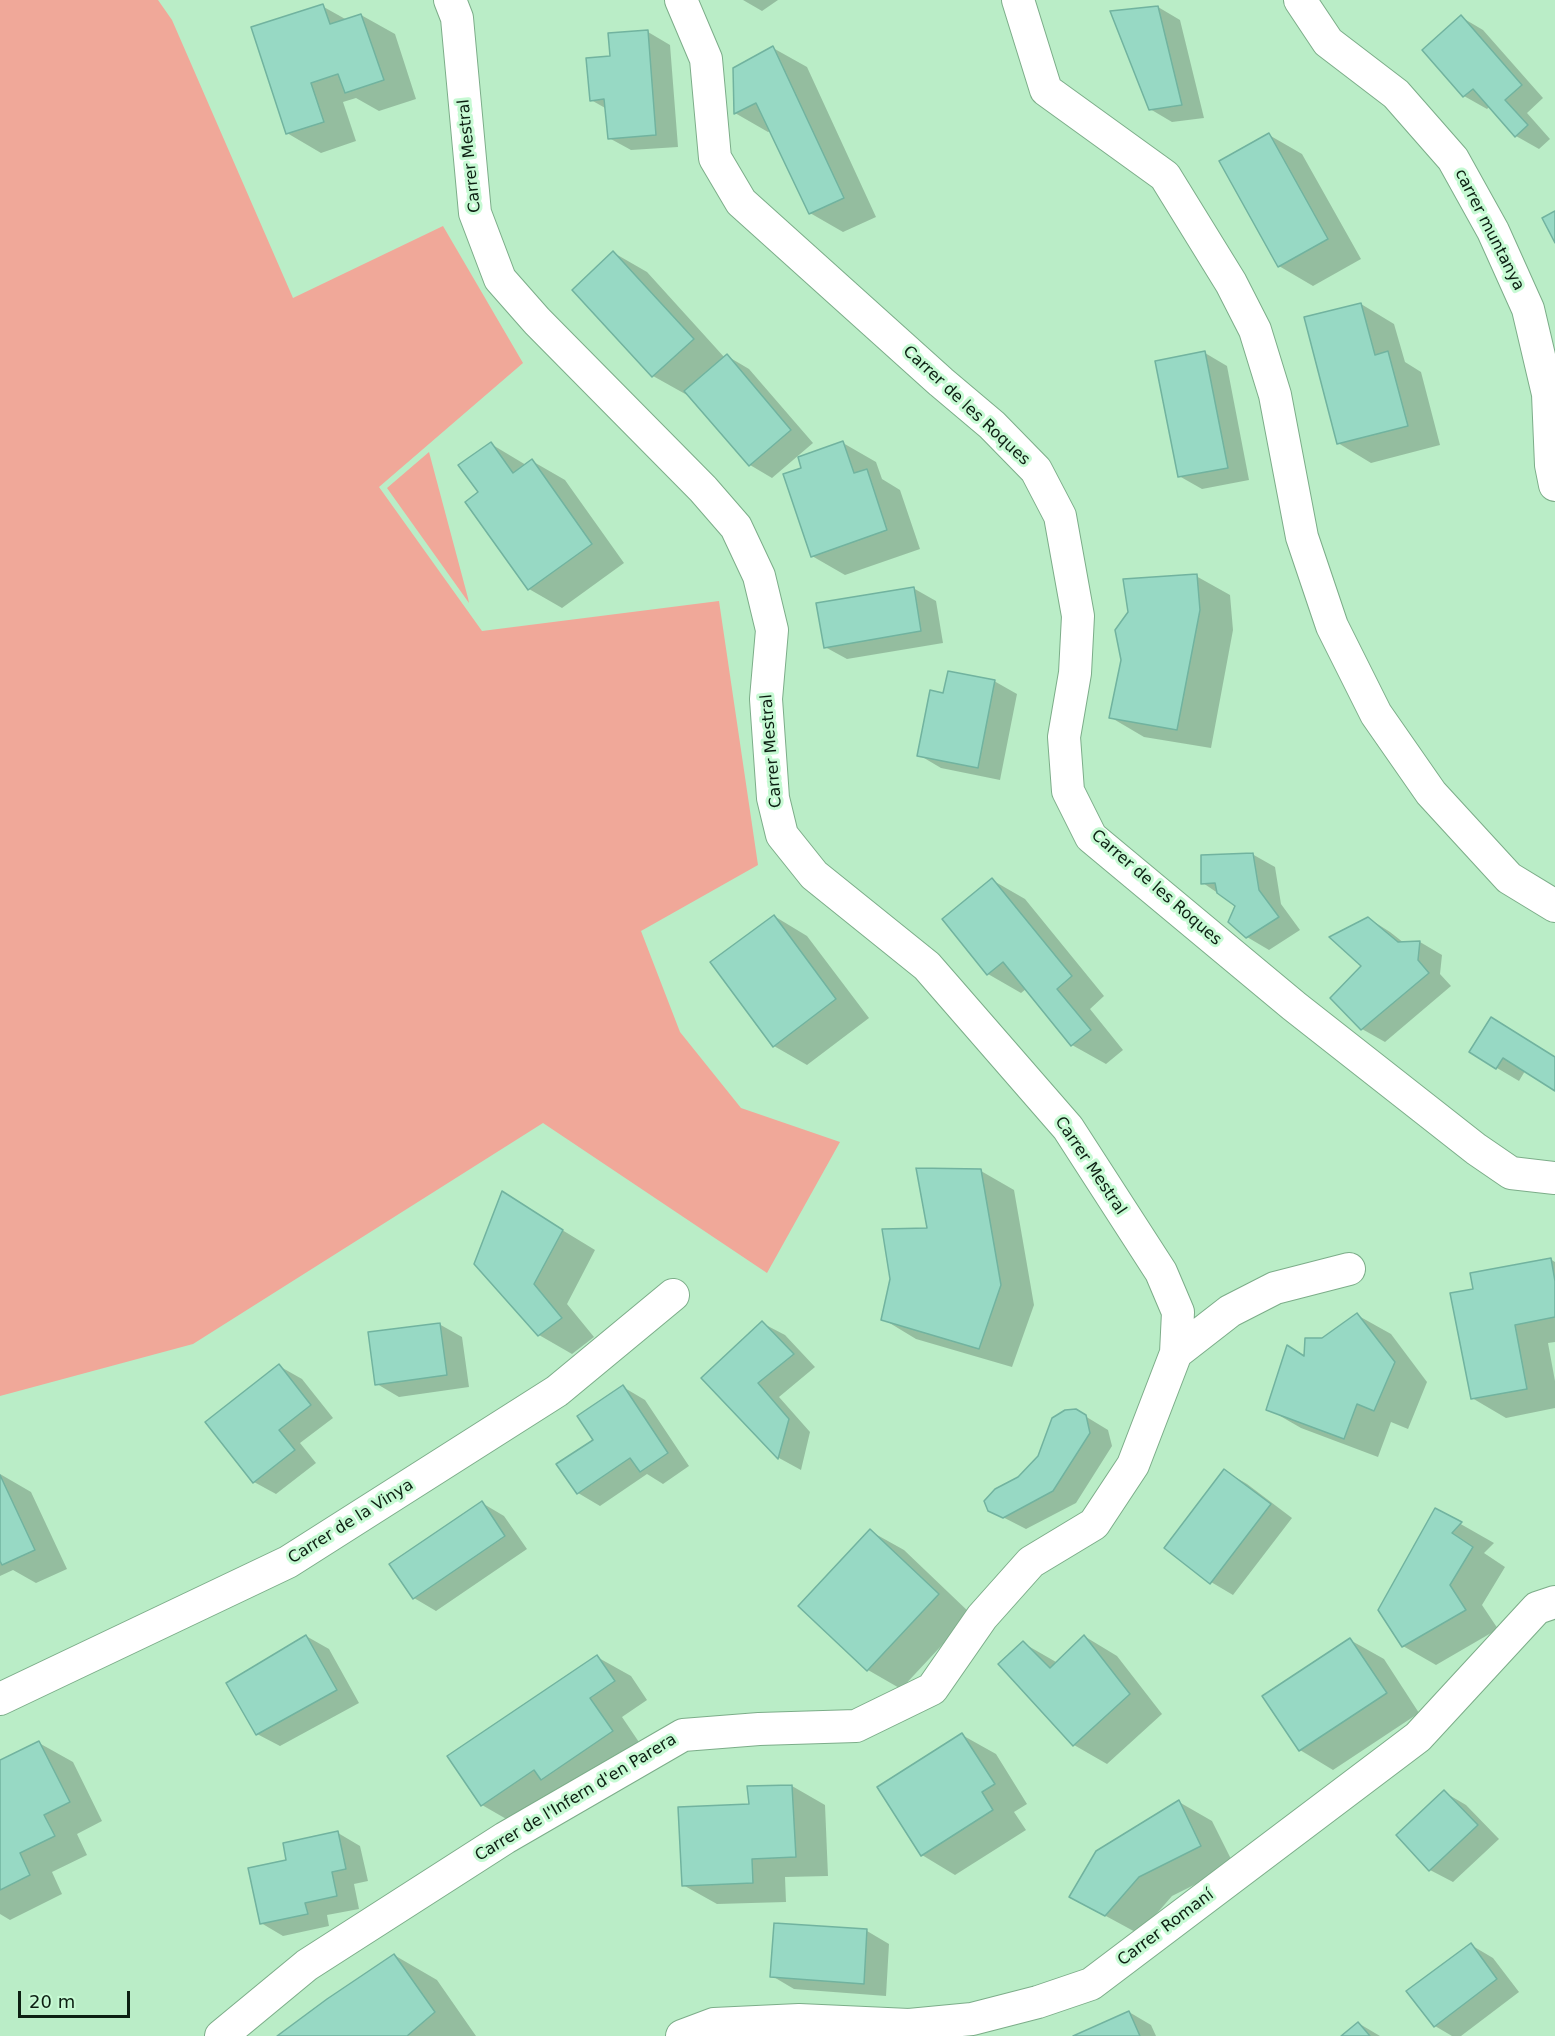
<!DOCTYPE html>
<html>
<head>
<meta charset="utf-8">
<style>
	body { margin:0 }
	#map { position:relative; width:1555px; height:2036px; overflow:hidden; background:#baedc7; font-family:"DejaVu Sans",sans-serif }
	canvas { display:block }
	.scale { position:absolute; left:18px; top:1991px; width:112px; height:27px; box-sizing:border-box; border:3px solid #0c1f12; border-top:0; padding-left:8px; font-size:18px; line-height:21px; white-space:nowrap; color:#0c1f12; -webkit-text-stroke:4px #c7fad4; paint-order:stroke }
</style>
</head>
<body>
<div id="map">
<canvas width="1555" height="2036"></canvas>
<div class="scale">20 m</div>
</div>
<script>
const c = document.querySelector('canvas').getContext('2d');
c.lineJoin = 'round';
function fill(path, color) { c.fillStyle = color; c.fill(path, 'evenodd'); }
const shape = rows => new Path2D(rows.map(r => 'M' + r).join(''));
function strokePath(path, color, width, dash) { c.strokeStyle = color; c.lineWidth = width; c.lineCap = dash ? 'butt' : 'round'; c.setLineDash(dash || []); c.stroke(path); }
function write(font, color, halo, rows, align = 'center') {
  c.font = font + ' "DejaVu Sans",sans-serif'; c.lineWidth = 6; c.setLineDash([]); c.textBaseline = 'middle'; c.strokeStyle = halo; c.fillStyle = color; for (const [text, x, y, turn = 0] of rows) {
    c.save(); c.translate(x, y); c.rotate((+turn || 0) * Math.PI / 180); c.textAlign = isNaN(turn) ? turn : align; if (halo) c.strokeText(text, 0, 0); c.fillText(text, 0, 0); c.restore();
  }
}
fill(shape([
	[0,0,158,0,172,20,293,298,443,226,523,363,379,487,482,631,719,601,758,865,641,931,680,1032,741,1108,840,1142,767,1273,543,1123,193,1344,0,1396],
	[429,452,468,598,469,603,387,488]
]), '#f0a899');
fill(shape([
	[743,0,778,0,762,11],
	[322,6,347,20,361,15,395,34,416,99,379,111,356,98,343,102,356,141,321,153,287,133],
	[1158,7,1180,20,1204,118,1172,122,1150,109],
	[1461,17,1483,30,1543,98,1527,113,1550,139,1539,149,1516,136,1490,106,1487,109,1464,96],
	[648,32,670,45,678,147,631,150,609,138,607,109,591,100,611,57],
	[773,48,807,67,876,217,843,232,810,213,771,131,768,132,735,113],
	[1269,135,1302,154,1361,259,1313,286,1279,266,1221,162],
	[614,253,647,272,725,358,727,356,749,369,813,443,772,478,750,465,688,393,687,395,653,376],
	[1361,304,1394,324,1405,362,1421,372,1440,445,1371,463,1338,443],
	[1205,353,1227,366,1249,480,1202,489,1179,476],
	[843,443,876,462,882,479,900,490,920,549,845,575,812,556,803,469],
	[491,444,526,465,532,461,565,480,624,563,562,608,529,589,480,493],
	[1196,576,1230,595,1233,630,1211,748,1144,737,1110,717],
	[913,588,936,601,943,643,847,659,825,647],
	[994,681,1017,694,1000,780,941,768,919,755],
	[1252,854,1275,867,1281,904,1300,930,1269,950,1247,937,1237,906,1203,883],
	[992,880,1025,899,1104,996,1090,1009,1123,1050,1106,1064,1072,1045,1026,989,1021,993,988,974],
	[774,916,807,936,869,1018,807,1065,774,1046],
	[1368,918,1390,932,1404,943,1420,942,1442,955,1440,974,1451,986,1385,1042,1362,1029,1332,998,1363,966],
	[1492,1019,1555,1058,1555,1090,1525,1071,1519,1081,1497,1068],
	[981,1171,1014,1190,1034,1305,1012,1367,916,1339,883,1319,929,1230],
	[503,1194,595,1250,567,1304,594,1337,572,1354,539,1335],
	[1550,1259,1555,1262,1555,1342,1548,1343,1555,1381,1555,1408,1506,1418,1472,1398,1475,1290],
	[1357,1315,1391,1334,1427,1382,1408,1429,1391,1422,1378,1457,1301,1428,1268,1409,1305,1358,1323,1340],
	[762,1323,785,1335,815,1367,779,1397,810,1432,801,1470,779,1458,703,1378],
	[439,1324,462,1337,469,1387,399,1397,377,1384],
	[279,1366,302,1379,333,1418,300,1443,316,1463,276,1494,254,1482],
	[623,1387,645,1400,689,1466,663,1484,647,1474,600,1506,578,1493,595,1440],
	[1075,1410,1108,1430,1112,1446,1076,1503,1026,1529,989,1510,1039,1457],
	[1225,1471,1247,1484,1292,1518,1233,1595,1211,1582],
	[0,1474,31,1492,67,1569,36,1583,13,1570,0,1576],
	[482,1503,504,1516,527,1549,436,1611,414,1598],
	[1436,1510,1494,1543,1484,1553,1505,1567,1482,1605,1498,1629,1436,1665,1403,1646],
	[870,1531,904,1550,971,1614,901,1689,868,1670],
	[306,1636,329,1649,359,1703,280,1746,257,1734],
	[1084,1636,1117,1656,1162,1714,1107,1764,1074,1745,1000,1664,1023,1643,1056,1662],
	[1350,1640,1384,1659,1419,1713,1333,1770,1300,1750,1264,1696],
	[597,1657,631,1676,647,1700,622,1717,645,1751,515,1824,482,1805],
	[962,1735,996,1754,1027,1804,1014,1812,1026,1830,955,1875,922,1855],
	[39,1743,73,1762,102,1821,77,1834,87,1855,52,1872,62,1894,10,1920,0,1914,0,1762],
	[792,1786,825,1805,828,1876,785,1877,786,1902,717,1904,683,1885,750,1806],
	[1444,1792,1466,1805,1499,1839,1453,1882,1430,1870],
	[1179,1802,1212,1821,1234,1865,1172,1896,1139,1934,1071,1897],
	[338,1833,360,1846,368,1881,354,1884,359,1909,327,1915,329,1926,283,1936,261,1923,288,1861],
	[867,1931,889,1944,886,1996,794,1989,772,1976],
	[1471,1945,1493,1958,1519,1992,1461,2036,1452,2036,1435,2026],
	[394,1955,437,1980,476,2036,279,2036],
	[1129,2012,1151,2025,1156,2036,1076,2036],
	[1358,2023,1380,2036,1343,2036]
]), '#0003');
const building = shape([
	[323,4,330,24,361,14,384,80,345,93,338,74,311,83,324,122,286,134,251,27,323,4],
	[1158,6,1182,105,1149,110,1110,11,1158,6],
	[1461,15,1522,85,1505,100,1528,125,1515,137,1473,89,1463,97,1422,50,1461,15],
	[648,30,656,135,608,139,604,99,590,101,586,58,610,56,608,33,648,30],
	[773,46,844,198,809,214,756,103,734,114,733,68,773,46],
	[1269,133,1328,239,1278,267,1219,161,1269,133],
	[1555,211,1555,243,1542,218,1555,211],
	[613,251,694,339,652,377,572,290,613,251],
	[1361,303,1375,355,1388,351,1408,426,1337,444,1304,317,1361,303],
	[1205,351,1228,468,1178,477,1155,361,1205,351],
	[727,354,791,430,749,466,684,391,727,354],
	[843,441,854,473,867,469,887,530,811,557,783,474,801,468,798,457,843,441],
	[491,442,513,473,532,459,592,544,528,590,465,502,478,492,458,465,491,442],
	[1197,574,1200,610,1177,730,1109,718,1121,660,1115,630,1128,612,1123,579,1197,574],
	[914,587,921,631,824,648,816,603,914,587],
	[948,671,995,680,978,768,917,756,930,690,943,693,948,671],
	[1253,853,1259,890,1279,917,1246,938,1228,922,1235,906,1217,893,1215,883,1201,884,1201,855,1253,853],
	[992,878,1072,976,1057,989,1091,1030,1071,1046,1003,962,987,975,942,919,992,878],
	[774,915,836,999,773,1047,710,962,774,915],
	[1368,917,1398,942,1420,941,1418,960,1429,973,1361,1030,1330,998,1361,966,1329,937,1368,917],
	[1491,1017,1555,1057,1555,1091,1503,1058,1496,1069,1469,1052,1491,1017],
	[916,1168,981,1169,1001,1285,979,1349,881,1320,890,1279,882,1229,927,1228,916,1168],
	[502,1191,563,1230,534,1284,562,1318,538,1336,474,1264,502,1191],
	[1551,1258,1555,1281,1555,1317,1515,1325,1527,1389,1471,1399,1450,1293,1473,1289,1470,1273,1551,1258],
	[1357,1313,1395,1362,1374,1411,1357,1404,1344,1439,1266,1410,1287,1345,1304,1356,1305,1338,1322,1338,1357,1313],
	[762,1321,794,1354,758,1383,789,1419,778,1459,701,1378,762,1321],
	[440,1323,447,1375,375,1385,368,1332,440,1323],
	[279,1364,311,1405,279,1430,295,1450,253,1483,205,1422,279,1364],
	[623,1385,668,1453,640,1472,630,1458,577,1494,556,1464,593,1440,577,1416,623,1385],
	[1076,1409,1086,1415,1090,1433,1053,1491,1003,1518,988,1511,984,1501,995,1489,1018,1477,1038,1456,1052,1418,1065,1410,1076,1409],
	[1224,1469,1271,1504,1210,1584,1164,1548,1224,1469],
	[0,1475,35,1550,2,1565,0,1561,0,1475],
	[482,1501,505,1536,413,1599,389,1564,482,1501],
	[1435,1508,1462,1522,1452,1533,1473,1547,1450,1585,1466,1610,1402,1647,1378,1610,1435,1508],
	[870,1529,939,1594,867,1671,798,1606,870,1529],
	[306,1635,337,1690,256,1735,226,1683,306,1635],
	[1084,1635,1130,1694,1073,1746,998,1664,1023,1641,1050,1668,1084,1635],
	[1350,1638,1387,1693,1299,1751,1262,1696,1350,1638],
	[597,1655,615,1681,590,1698,613,1731,541,1780,534,1770,481,1806,447,1756,597,1655],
	[962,1733,995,1784,982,1792,993,1810,921,1856,877,1787,962,1733],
	[39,1741,70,1802,44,1815,55,1836,20,1853,30,1875,0,1890,0,1760,39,1741],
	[792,1785,796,1857,752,1859,753,1883,682,1886,678,1807,749,1804,747,1786,792,1785],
	[1444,1790,1478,1825,1429,1871,1396,1835,1444,1790],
	[1179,1800,1201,1846,1139,1877,1105,1916,1069,1897,1096,1851,1179,1800],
	[338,1831,346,1869,332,1872,337,1896,305,1903,308,1914,260,1924,248,1868,286,1860,283,1843,338,1831],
	[774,1923,867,1929,864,1984,770,1977,774,1923],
	[1471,1943,1497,1979,1434,2027,1406,1991,1471,1943],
	[394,1954,435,2012,407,2036,277,2036,327,1999,394,1954],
	[1129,2011,1140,2036,1073,2036,1129,2011],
	[1358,2022,1370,2036,1341,2036,1358,2022]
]);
fill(building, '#97d9c4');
strokePath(building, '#71b39f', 1.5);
const street = shape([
	[450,0,457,18,475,213,500,279,537,321,703,489,736,527,759,576,772,630,766,699,773,798,782,835,814,875,927,966,1068,1128,1161,1272,1178,1312,1176,1353],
	[681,0,706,59,715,158,741,202,941,382,992,425,1036,470,1060,516,1078,616,1075,673,1064,737,1068,791,1091,837,1294,1006,1476,1149,1511,1173,1555,1178],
	[1018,0,1046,90,1165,176,1231,283,1255,330,1275,395,1302,537,1332,626,1376,714,1431,793,1509,878,1555,906],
	[1300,0,1328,42,1396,94,1453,159,1493,231,1528,309,1548,394,1551,465,1555,485],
	[0,1699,288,1562,557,1391,673,1295],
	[221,2036,307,1965,505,1838,683,1735,759,1729,856,1726,932,1689,982,1617,1031,1562,1094,1524,1133,1465,1176,1353,1230,1311,1275,1288,1349,1269],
	[682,2036,714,2024,799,2020,909,2025,972,2019,1038,2002,1091,1984,1418,1737,1537,1608,1555,1602]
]);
strokePath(street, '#7cad89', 34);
strokePath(street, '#fff', 32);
write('16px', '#0c1f12', '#c7fad4', [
	["Carrer Mestral",470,156,-96],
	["carrer muntanya",1489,230,63],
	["Carrer de les Roques",966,406,43],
	["Carrer Mestral",772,751,-95],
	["Carrer de les Roques",1156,888,41],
	["Carrer Mestral",1090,1166,56],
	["Carrer de la Vinya",351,1522,-32],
	["Carrer de l'Infern d'en Parera",576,1798,-31],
	["Carrer Romaní",1166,1928,-37]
]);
</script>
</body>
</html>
